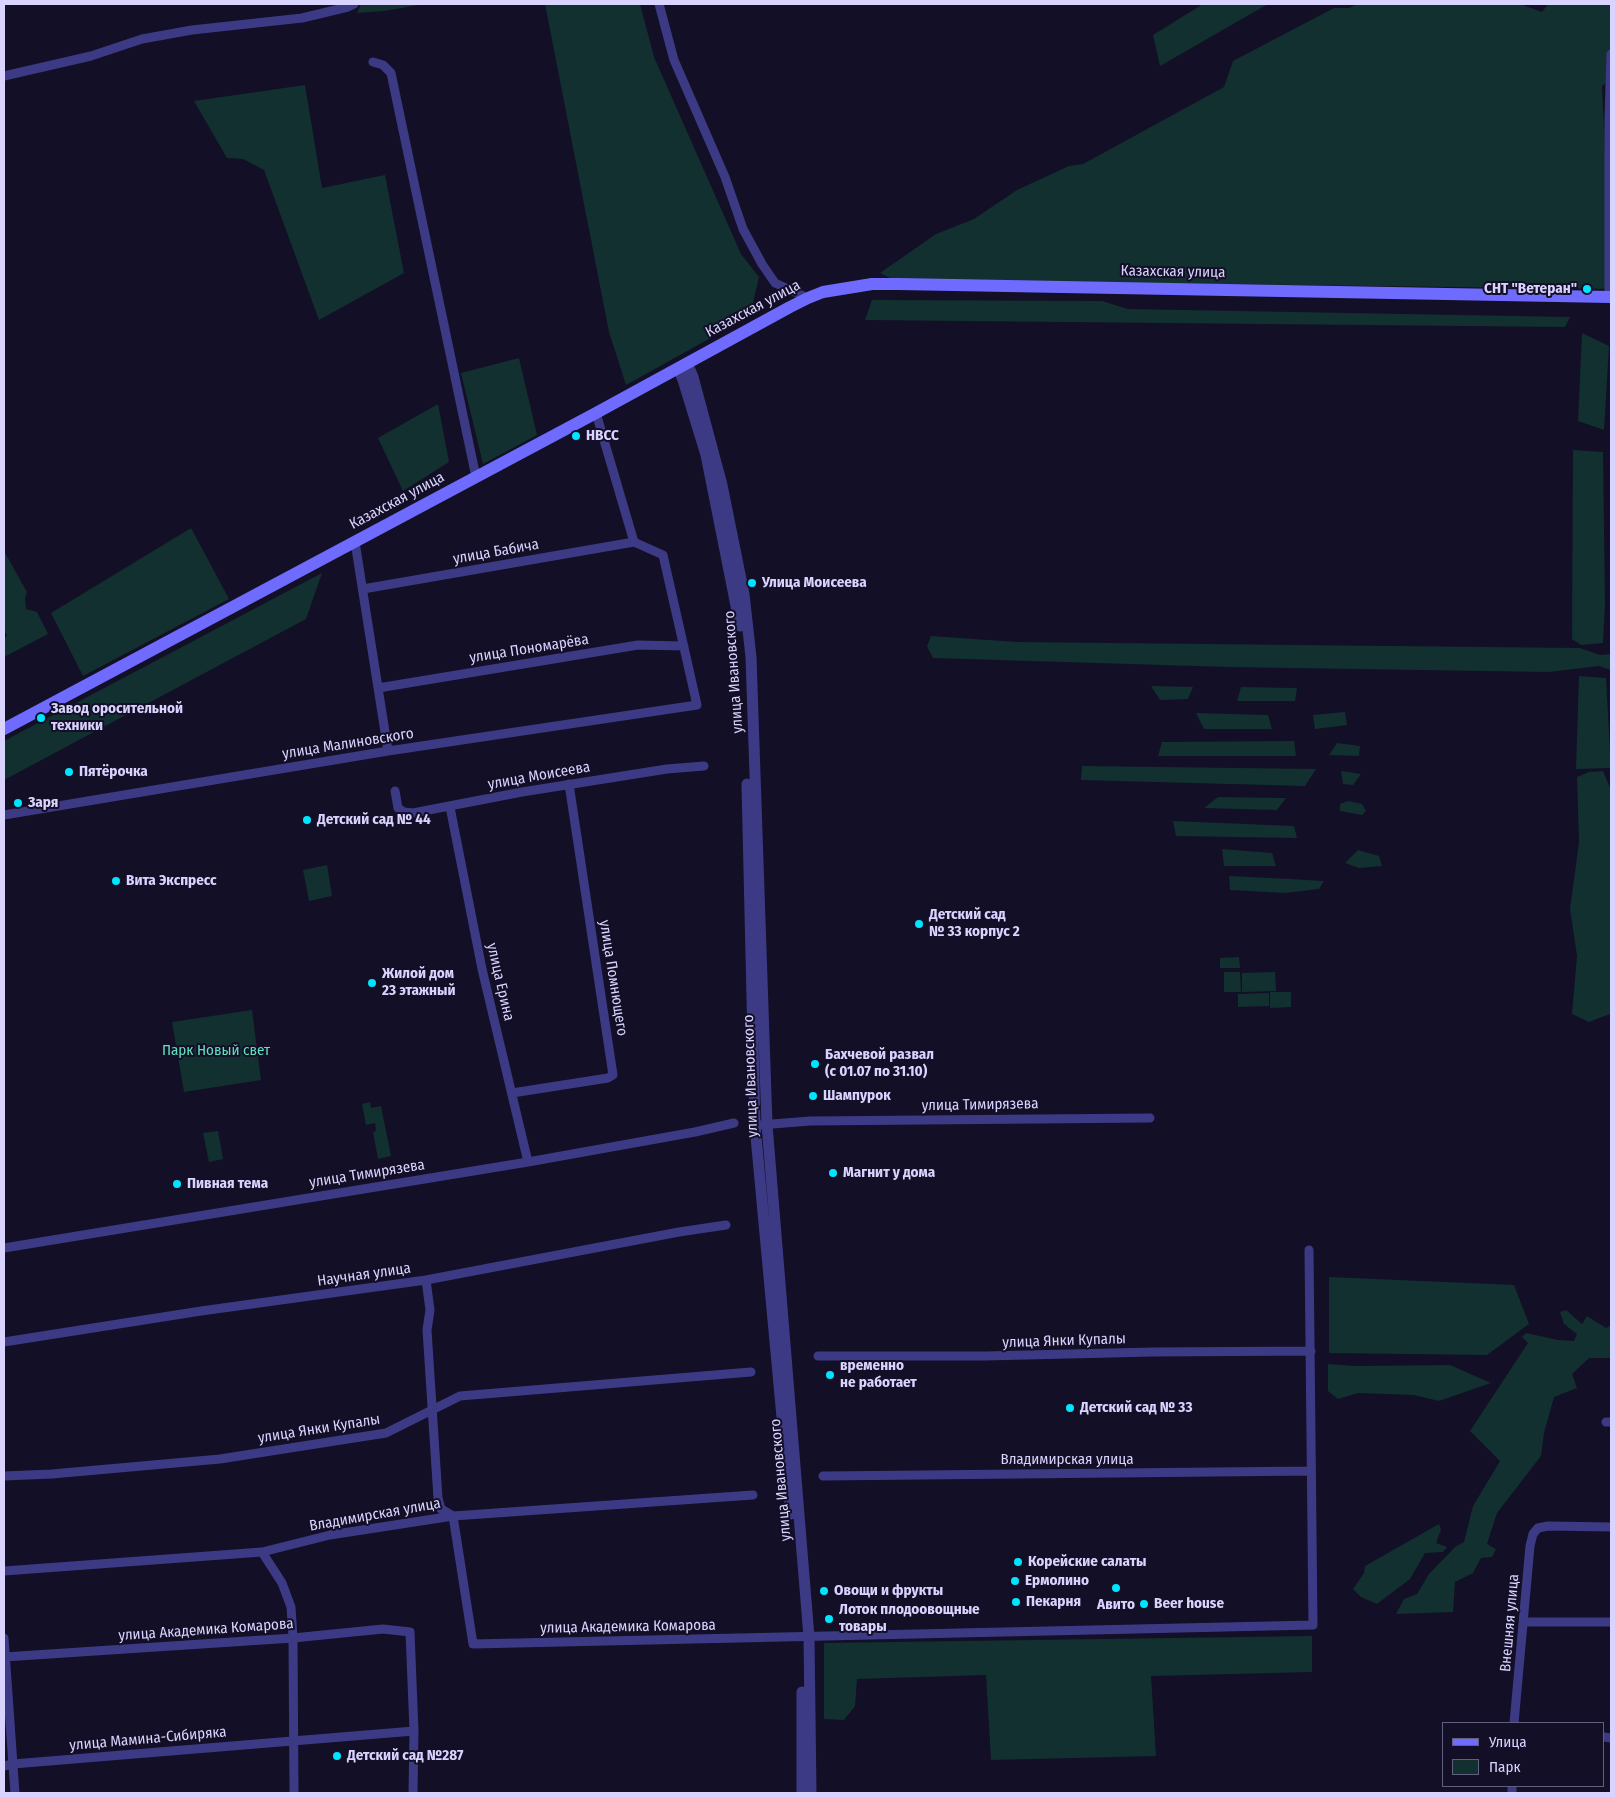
<!DOCTYPE html>
<html>
<head>
<meta charset="utf-8">
<style>
	body { margin:0 }
	#map { position:relative; width:1615px; height:1797px; overflow:hidden; background:#130f26; font-family:"Fira Sans Condensed",sans-serif }
	canvas { display:block }
	.frame { position:absolute; inset:0; border:5px solid #d9d4ff; pointer-events:none }
	.legend { position:absolute; left:1442px; top:1722px; width:162px; height:65px; box-sizing:border-box; background:#130f26; border:1px solid #625e7d; margin:0; padding:6px 9px; list-style:none; font-size:15px; color:#d9d4ff }
	.legend li { display:flex; align-items:center; gap:10px; height:25px }
	.legend b { width:25px; border:1px solid #625e7d }
</style>
</head>
<body>
<div id="map">
<canvas width="1615" height="1797"></canvas>
<div class="frame"></div>
<ul class="legend">
<li><b style="height:6px;background:#6f6bff"></b>Улица</li>
<li><b style="height:14px;background:#12302f"></b>Парк</li>
</ul>
</div>
<script>
const c = document.querySelector('canvas').getContext('2d');
c.lineJoin = 'round';
function fill(path, color) { c.fillStyle = color; c.fill(path, 'evenodd'); }
const shape = rows => new Path2D(rows.map(r => 'M' + r).join(''));
function strokePath(path, color, width, dash) { c.strokeStyle = color; c.lineWidth = width; c.lineCap = dash ? 'butt' : 'round'; c.setLineDash(dash || []); c.stroke(path); }
function write(font, color, halo, rows, align = 'center') {
  c.font = font + ' "Fira Sans Condensed",sans-serif'; c.lineWidth = 4; c.setLineDash([]); c.textBaseline = 'middle'; c.strokeStyle = halo; c.fillStyle = color; for (const [text, x, y, turn = 0] of rows) {
    c.save(); c.translate(x, y); c.rotate((+turn || 0) * Math.PI / 180); c.textAlign = isNaN(turn) ? turn : align; if (halo) c.strokeText(text, 0, 0); c.fillText(text, 0, 0); c.restore();
  }
}
fill(shape([
	[361,4,425,4,384,11,357,13],
	[545,4,640,4,654,57,741,254,759,277,750,316,626,385,609,332],
	[1203,4,1268,4,1160,66,1153,35],
	[1358,4,1520,4,1542,12,1548,4,1611,4,1611,37,1607,83,1602,86,1611,289,894,280,880,273,936,234,974,219,1017,190,1069,166,1083,164,1224,87,1233,61,1334,8,1349,8],
	[305,85,322,188,385,175,404,273,319,320,264,170,243,159,227,158,194,101],
	[872,300,1102,301,1128,309,1570,317,1565,327,865,320],
	[1582,333,1609,346,1604,430,1578,421],
	[519,358,537,435,483,464,461,373],
	[438,404,449,462,403,491,378,438],
	[1573,450,1603,452,1605,603,1603,643,1581,645,1572,639],
	[191,528,229,599,83,676,51,613],
	[4,551,27,592,25,598,26,609,37,612,48,634,4,657,4,638,7,636,4,629],
	[322,573,306,619,4,780,4,741],
	[931,636,1017,642,1580,648,1600,655,1611,654,1611,670,1599,666,1549,672,1228,667,933,658,927,646],
	[1579,676,1606,678,1611,768,1576,769],
	[1151,686,1193,687,1188,699,1160,700],
	[1241,687,1297,688,1295,701,1237,701],
	[1345,712,1347,725,1315,729,1313,715],
	[1196,713,1268,715,1272,729,1204,729],
	[1294,741,1296,756,1158,756,1162,742],
	[1337,743,1360,746,1359,756,1329,755],
	[1082,766,1316,769,1305,786,1081,780],
	[1341,771,1361,774,1353,785,1343,784],
	[1603,771,1611,790,1610,1014,1589,1022,1572,1014,1577,956,1570,909,1579,842,1577,777,1589,772],
	[1218,797,1286,798,1277,810,1204,808],
	[1348,801,1362,804,1366,811,1362,815,1340,811,1340,804],
	[1173,821,1294,826,1297,838,1176,836],
	[1222,849,1272,853,1276,866,1224,866],
	[1358,850,1379,856,1382,866,1359,868,1345,863],
	[327,865,332,896,309,901,303,870],
	[1229,876,1290,879,1324,881,1319,889,1285,893,1230,890],
	[1239,957,1240,968,1220,968,1220,958],
	[1224,972,1240,972,1241,992,1224,992],
	[1275,972,1276,991,1242,992,1242,973],
	[1270,992,1291,992,1291,1007,1270,1008],
	[1269,993,1269,1006,1238,1007,1238,994],
	[252,1010,261,1080,184,1092,172,1022],
	[370,1102,371,1108,381,1106,391,1156,378,1159,373,1132,376,1131,375,1123,366,1125,362,1104],
	[218,1131,223,1159,209,1162,203,1133],
	[1329,1277,1514,1285,1529,1324,1487,1355,1329,1353],
	[1566,1310,1582,1324,1587,1316,1606,1328,1611,1325,1611,1358,1589,1358,1572,1374,1577,1388,1554,1397,1544,1433,1541,1456,1497,1513,1487,1544,1496,1549,1492,1557,1481,1558,1473,1573,1455,1582,1453,1612,1396,1614,1404,1599,1417,1594,1429,1574,1455,1547,1464,1542,1473,1506,1500,1461,1470,1431,1528,1343,1522,1337,1526,1333,1558,1340,1574,1341,1577,1334,1564,1324,1560,1312],
	[1328,1364,1355,1366,1450,1365,1491,1383,1439,1401,1414,1395,1358,1393,1338,1399,1328,1391],
	[1439,1524,1441,1530,1436,1543,1447,1547,1443,1552,1425,1553,1410,1579,1377,1604,1361,1597,1353,1589,1364,1573,1365,1566],
	[1312,1636,1312,1672,1151,1676,1156,1756,991,1760,986,1675,857,1679,855,1706,844,1720,824,1719,824,1643]
]), '#12302f');
strokePath(shape([
	[659,4,674,60,725,177,743,229,762,264,775,283,808,298],
	[373,62,383,65,391,73,476,477],
	[4,76,91,56,142,39,192,30,302,18,348,7,354,4],
	[1609,297,1609,119,1611,54],
	[355,542,388,751],
	[363,589,634,542],
	[378,688,638,645,684,646],
	[395,791,398,808,404,812,413,813,522,792,667,769,704,766],
	[450,807,482,969,528,1162],
	[4,815,388,751,697,705,663,555,634,542,596,413],
	[512,1093,608,1078,613,1075,569,784],
	[760,1125,810,1121,1150,1118],
	[4,1248,528,1162,695,1132,734,1123],
	[426,1280,430,1310,427,1330,438,1498,441,1509,453,1516,473,1644,1313,1625,1309,1250],
	[4,1342,201,1311,426,1280,679,1232,726,1225],
	[818,1356,985,1356,1153,1352,1311,1351],
	[1606,1422,1611,1422],
	[4,1476,52,1474,220,1459,386,1433,460,1396,751,1372],
	[823,1476,1311,1471],
	[262,1552,282,1583,291,1607,293,1638,294,1793],
	[4,1571,262,1552,330,1535,453,1516,753,1495],
	[1524,1622,1611,1622],
	[4,1638,15,1793],
	[4,1657,293,1638,383,1629,410,1632,414,1731,413,1793],
	[1514,1723,1530,1546,1533,1534,1538,1528,1548,1526,1611,1527],
	[1604,1737,1611,1738],
	[4,1766,13,1764,414,1731],
	[1512,1793,1512,1786]
]), '#3d3a85', 9);
strokePath(shape([
	[687,363,693,377,722,485,744,594,751,657,767,1125,809,1637,811,1793],
	[678,368,683,380,706,455,740,626],
	[747,784,755,1126,791,1514],
	[802,1793,802,1692]
]), '#3d3a85', 11);
strokePath(shape([
	[4,729,596,413,790,307,808,298,823,292,872,284,898,284,1611,297]
]), '#6f6bff', 12);
for (const [x, y, r, color] of [
	[1587,289,5,"#00e5ff"],
	[576,436,5,"#00e5ff"],
	[752,583,5,"#00e5ff"],
	[41,718,5,"#00e5ff"],
	[69,772,5,"#00e5ff"],
	[18,803,5,"#00e5ff"],
	[307,820,5,"#00e5ff"],
	[116,881,5,"#00e5ff"],
	[919,924,5,"#00e5ff"],
	[372,983,5,"#00e5ff"],
	[815,1064,5,"#00e5ff"],
	[813,1096,5,"#00e5ff"],
	[833,1173,5,"#00e5ff"],
	[177,1184,5,"#00e5ff"],
	[830,1375,5,"#00e5ff"],
	[1070,1408,5,"#00e5ff"],
	[1018,1562,5,"#00e5ff"],
	[1015,1581,5,"#00e5ff"],
	[1116,1588,5,"#00e5ff"],
	[824,1591,5,"#00e5ff"],
	[1016,1602,5,"#00e5ff"],
	[1144,1604,5,"#00e5ff"],
	[829,1619,5,"#00e5ff"],
	[337,1756,5,"#00e5ff"]
]) { const dot = new Path2D(); dot.arc(x, y, r, 0, 2 * Math.PI); c.fillStyle = color; c.fill(dot); strokePath(dot, '#130f26', 2); }
write('15px', '#d9d4ff', '#130f26', [
	["Казахская улица",1173,272,1],
	["Казахская улица",753,309,-28],
	["Казахская улица",397,501,-28],
	["улица Бабича",496,552,-10],
	["улица Пономарёва",529,649,-9],
	["улица Ивановского",734,672,-94],
	["улица Малиновского",348,744,-9],
	["улица Моисеева",539,776,-10],
	["улица Помнющего",613,978,81],
	["улица Ерина",500,982,77],
	["улица Ивановского",751,1076,-92],
	["улица Тимирязева",980,1105,-1],
	["улица Тимирязева",367,1174,-9],
	["Научная улица",364,1275,-8],
	["улица Янки Купалы",1064,1341,-2],
	["улица Янки Купалы",319,1429,-9],
	["Владимирская улица",1067,1460],
	["улица Ивановского",781,1480,-95],
	["Владимирская улица",375,1515,-10],
	["Внешняя улица",1510,1623,-85],
	["улица Академика Комарова",628,1627,-1],
	["улица Академика Комарова",206,1630,-4],
	["улица Мамина-Сибиряка",148,1739,-5]
]);
write('bold 15px', '#d9d4ff', '#130f26', [
	["СНТ \"Ветеран\"",1577,289,"right"],
	["НВСС",586,436],
	["Улица Моисеева",762,583],
	["Завод оросительной",51,709],
	["техники",51,726],
	["Пятёрочка",79,772],
	["Заря",28,803],
	["Детский сад № 44",317,820],
	["Вита Экспресс",126,881],
	["Детский сад",929,915],
	["№ 33 корпус 2",929,932],
	["Жилой дом",382,974],
	["23 этажный",382,991],
	["Бахчевой развал",825,1055],
	["(с 01.07 по 31.10)",825,1072],
	["Шампурок",823,1096],
	["Магнит у дома",843,1173],
	["Пивная тема",187,1184],
	["временно",840,1366],
	["не работает",840,1383],
	["Детский сад № 33",1080,1408],
	["Корейские салаты",1028,1562],
	["Ермолино",1025,1581],
	["Овощи и фрукты",834,1591],
	["Пекарня",1026,1602],
	["Beer house",1154,1604],
	["Авито",1116,1605,"center"],
	["Лоток плодоовощные",839,1610],
	["товары",839,1627],
	["Детский сад №287",347,1756]
], 'left');
write('15px', '#5fe0c0', '#130f26', [
	["Парк Новый свет",216,1051]
]);
</script>
</body>
</html>
